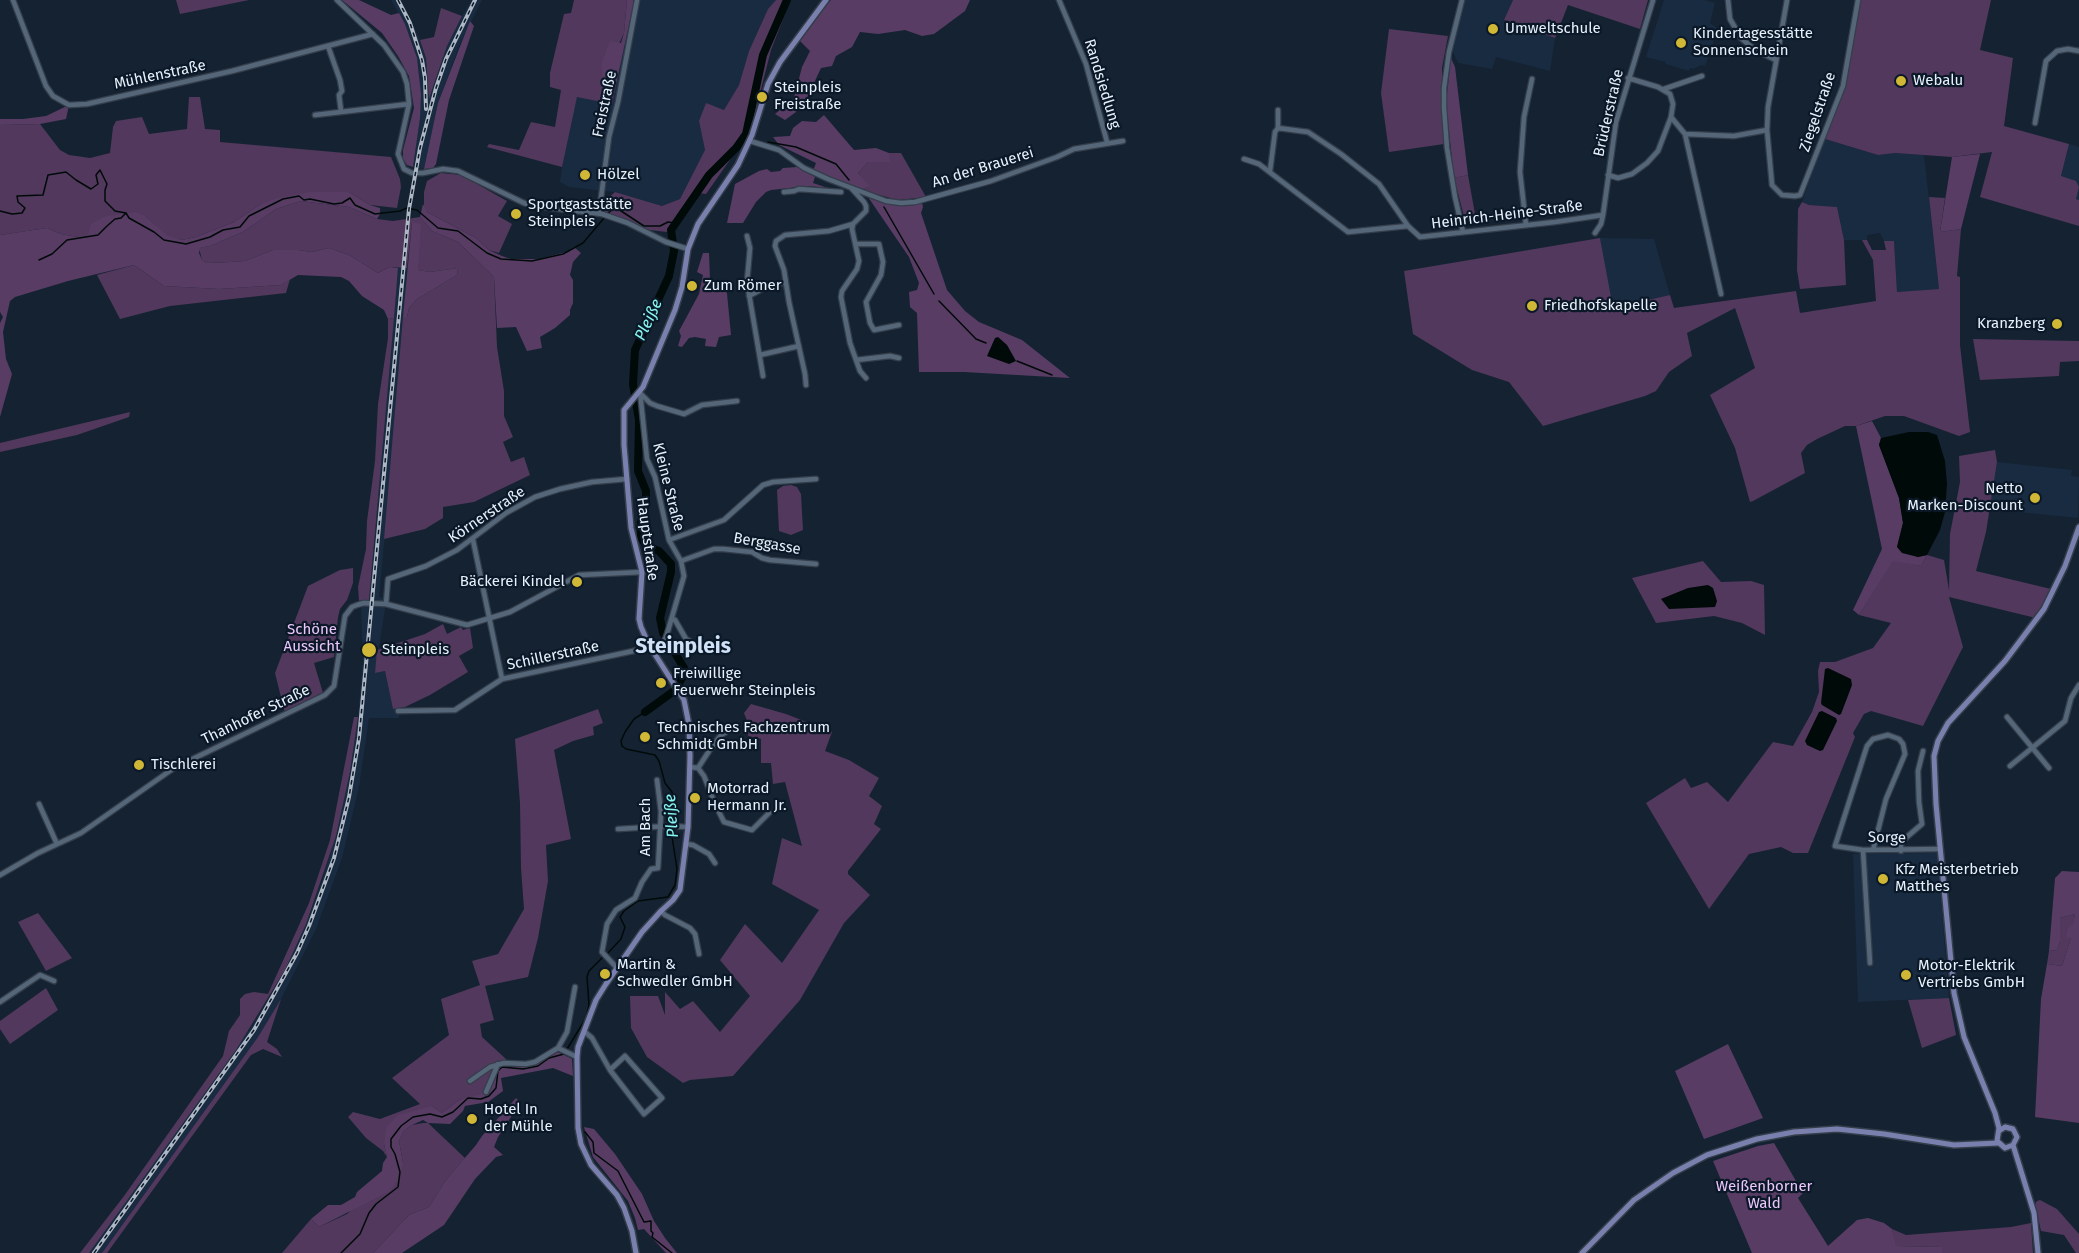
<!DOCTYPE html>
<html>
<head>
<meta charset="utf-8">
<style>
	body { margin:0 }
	canvas { display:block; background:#142232 }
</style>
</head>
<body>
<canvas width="2079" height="1253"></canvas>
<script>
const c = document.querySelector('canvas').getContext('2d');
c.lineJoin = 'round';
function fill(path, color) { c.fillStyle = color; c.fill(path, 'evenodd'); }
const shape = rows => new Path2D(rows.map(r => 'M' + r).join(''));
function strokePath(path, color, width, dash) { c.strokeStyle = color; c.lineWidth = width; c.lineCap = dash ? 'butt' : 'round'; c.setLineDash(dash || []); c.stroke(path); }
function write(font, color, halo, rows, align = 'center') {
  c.font = font + ' "Fira Sans",sans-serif'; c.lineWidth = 4.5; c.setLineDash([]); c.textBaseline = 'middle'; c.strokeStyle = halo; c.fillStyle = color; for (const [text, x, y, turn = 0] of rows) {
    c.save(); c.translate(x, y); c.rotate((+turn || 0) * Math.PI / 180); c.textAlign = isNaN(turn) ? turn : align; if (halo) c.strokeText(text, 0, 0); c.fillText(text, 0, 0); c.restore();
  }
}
fill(shape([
	[391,0,401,0,420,40,426,58,430,97,447,46,462,16,472,0,482,0,460,43,438,103,424,169,413,167,420,118,419,71,412,43,405,24],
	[633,0,776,0,768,9,749,51,739,85,724,110,706,104,699,121,705,150,680,199,662,206,615,192,569,187,560,182,567,135,577,96,612,104],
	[1465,0,1513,0,1504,20,1555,38,1550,71,1496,57,1492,69,1458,63,1451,48],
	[1664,0,1704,0,1715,3,1710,23,1718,29,1705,66,1701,65,1693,69,1690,68,1689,71,1666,64,1666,62,1646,57],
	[1825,139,1878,155,1895,153,1924,155,1939,289,1897,292,1894,241,1884,241,1880,233,1867,235,1867,240,1844,240,1837,207,1809,205,1802,202],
	[2069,144,2079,147,2079,200,2076,199,2079,187,2061,177],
	[1600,238,1654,239,1670,295,1612,309],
	[398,268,407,268,400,375,379,597,384,598,385,609,375,673,385,671,393,709,399,708,399,718,369,718,359,787,342,858,316,929,281,999,258,1037,102,1253,89,1253,252,1026,285,970,306,924,323,878,336,836,350,772,358,717,363,659,361,607,368,606,369,600],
	[1997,462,2072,470,2071,476,2079,477,2078,518,1989,509],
	[1937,853,1949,998,1858,1002,1853,854]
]), '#192b41');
fill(shape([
	[176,0,249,0,180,14],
	[574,0,627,0,624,33,602,82,614,94,612,104,577,97,562,167,487,147,489,144,519,150,531,122,555,127,561,90,550,87,550,73,564,14,571,13],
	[776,0,788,0,785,14,771,50,753,121,746,137,706,194,698,193,667,232,649,230,629,220,604,213,608,198,615,192,662,206,680,199,705,150,699,121,706,103,724,110,739,85,749,51,768,9],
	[1513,0,1648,0,1640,29,1568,5,1555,38,1504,20],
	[1860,0,1991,0,1980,50,2013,58,2004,126,2069,144,2061,176,2076,181,2079,187,2076,199,2079,200,2079,226,1980,197,1992,152,1952,157,1895,153,1878,155,1825,139,1845,86],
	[441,8,462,16,447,46,429,99,426,58,420,40,434,37],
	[1389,29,1448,36,1442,68,1442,106,1444,144,1389,152,1381,93],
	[189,97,200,97,205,129,220,130,220,142,391,157,400,179,401,187,397,208,370,205,349,192,261,204,234,222,196,237,182,240,168,237,145,216,83,238,61,234,47,228,0,235,0,125,40,124,60,150,69,155,90,158,110,153,113,127,116,121,142,117,149,134,187,129],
	[889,153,901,153,926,197,898,200,861,190,869,186,858,173,868,162,889,162],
	[441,173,461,175,507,201,498,216,512,224,499,253,489,250,476,238,427,212,424,208,424,192,427,181],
	[1468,175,1475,214,1464,216,1454,178],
	[1929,197,1945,198,1940,232,1961,229,1957,276,1960,277,1960,345,1970,432,1959,436,1904,416,1885,416,1856,426,1845,426,1817,439,1807,445,1801,453,1805,473,1753,501,1750,502,1735,448,1710,395,1755,368,1735,308,1687,333,1692,356,1669,372,1656,391,1645,396,1543,426,1509,382,1472,370,1413,334,1404,271,1600,238,1613,308,1670,295,1674,308,1796,291,1800,313,1876,301,1873,260,1862,240,1867,240,1872,250,1886,250,1884,241,1894,241,1897,292,1939,289],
	[301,201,349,207,377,219,393,221,420,217,432,231,458,242,494,277,497,347,504,391,504,416,513,437,503,442,511,462,524,457,530,475,474,502,443,507,443,518,425,529,384,539,403,317,407,317,409,308,417,299,457,275,458,268,430,272,417,270,412,222,407,268,390,267,378,273,349,255,329,248,312,252,298,250,273,250,245,261,231,262,207,263,202,260,199,248,210,246,243,232,276,209],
	[1802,202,1809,205,1837,207,1844,240,1846,285,1800,289,1797,270,1798,209],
	[134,265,164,286,219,289,281,285,290,279,286,293,170,306,120,319,97,275],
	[394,318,369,600,359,601,358,587,366,549,367,521,375,461,378,404,388,338,388,319],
	[1973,339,2079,341,2079,361,2060,362,2059,376,1980,380],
	[130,412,129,417,77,435,0,452,0,443],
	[1995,450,1997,462,1986,532,1976,571,2051,589,2036,618,1949,597,1963,647,1923,726,1871,711,1864,714,1853,733,1855,737,1808,853,1793,853,1781,847,1749,854,1709,909,1646,803,1685,778,1691,788,1707,782,1728,802,1773,742,1793,746,1812,712,1819,692,1818,671,1820,662,1835,662,1873,648,1891,623,1859,615,1893,560,1921,566,1927,555,1944,560,1949,590,1950,534,1960,482,1959,456],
	[791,485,797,487,801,494,803,530,791,535,779,531,777,490,783,486],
	[1703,561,1721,582,1751,581,1764,585,1765,635,1742,623,1714,616,1656,623,1632,578],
	[353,568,353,583,347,600,340,609,338,617,334,657,314,663,323,693,285,713,275,673,308,586,340,570],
	[443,624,447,634,461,627,463,630,470,628,473,648,459,656,468,672,430,695,405,707,393,709,385,671,375,673,377,650,425,634],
	[751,704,786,714,832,732,825,751,849,760,879,778,869,796,882,806,874,824,881,829,848,871,848,874,870,895,844,923,800,1000,733,1076,690,1080,683,1083,647,1057,631,1028,630,996,658,996,665,1015,665,992,680,1009,693,1001,720,1032,750,996,720,960,745,924,782,963,819,910,772,884,782,838,802,846,785,782,773,784,771,763,761,763,761,739,748,736,749,726,744,713],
	[598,709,603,723,593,727,594,735,573,741,554,750,571,839,546,845,548,881,538,938,528,977,485,986,494,1020,480,1024,482,1037,506,1059,506,1066,499,1067,488,1094,459,1100,442,1113,432,1106,384,1144,387,1157,383,1151,366,1138,348,1117,353,1112,380,1119,420,1104,392,1078,449,1035,441,999,480,985,472,961,498,954,524,909,521,868,520,803,515,739],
	[354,717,358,717,350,772,336,836,306,924,285,970,236,1050,89,1253,80,1253,124,1196,223,1056,229,1031,240,1015,240,999,245,994,254,992,268,994,309,903,330,840],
	[38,913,72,958,46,971,18,922],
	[2075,914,2071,938,2062,966,2047,964,2049,951,2057,950,2060,941,2060,918],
	[46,988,58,1010,10,1044,0,1029,0,1021],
	[1949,998,1956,1035,1922,1048,1908,1000],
	[281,999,267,1042,277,1049,282,1057,263,1049,251,1055,107,1253,102,1253,258,1037],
	[423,1123,428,1123,465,1158,445,1181,429,1207,409,1215,373,1253,282,1253,311,1219,319,1227,347,1214,403,1163,399,1141,404,1131,412,1125],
	[2040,1200,2057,1209,2079,1234,2079,1253,2076,1253,2064,1235,2041,1231,2035,1204,2037,1201],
	[2031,1223,2033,1253,1942,1253,1942,1247,1895,1246,1892,1229,1906,1235,2011,1227]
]), '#51385c');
fill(shape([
	[342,0,359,0,391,15,399,13,405,24,417,58,421,94,420,118,413,167,407,165,403,159,403,150,414,108,409,76,398,56,382,33],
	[627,0,633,0,633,6,614,94,602,82,602,62,610,41,621,43,624,33],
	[831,0,970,0,965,11,934,34,922,36,905,30,878,34,860,32,852,47,836,56,832,66,821,68,808,96,796,112,785,120,775,114,794,98,802,67,810,51,797,38],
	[470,21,474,26,449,100,436,164,433,168,424,169,438,103],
	[1451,58,1455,67,1468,175,1454,178,1446,103],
	[69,105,66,119,40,124,0,125,0,119,23,119,46,116],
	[824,115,854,150,876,148,889,153,890,162,868,162,858,173,870,186,861,190,813,171,816,163,779,145,773,137,790,136,793,128,802,121,816,122],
	[1980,154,1961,229,1940,232,1952,157],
	[797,167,815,177,813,183,828,188,808,186,771,190,766,192,756,202,743,223,727,223,735,184,759,171,767,169,771,172,780,171,783,168],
	[310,192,349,192,370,205,380,208,380,214,377,219,349,207,301,201,276,209,243,232,210,246,200,248,199,253,202,260,207,263,231,262,245,261,273,250,298,250,312,252,329,248,349,255,378,273,390,267,398,268,394,318,388,319,384,310,362,296,349,281,341,277,298,275,281,285,219,289,164,286,134,265,68,281,15,297,10,301,3,332,6,359,12,374,0,417,0,323,3,317,0,312,0,235,47,228,61,234,83,238,88,235,91,224,106,216,135,212,145,216,168,236,182,240,196,237,234,222,261,204,277,198],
	[868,197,893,205,908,206,922,203,923,207,921,213,947,290,965,311,979,322,1022,340,1070,378,964,372,919,372,917,313,910,307,909,292,917,290,919,283,909,257],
	[423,204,427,212,476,238,489,250,502,256,511,259,539,259,566,252,574,247,581,253,573,262,570,275,573,280,573,303,570,310,570,315,555,328,540,337,542,348,527,351,516,327,497,328,494,277,458,242,432,231,420,217],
	[412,222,421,224,418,270,430,272,458,268,457,275,417,299,409,308,407,317,403,317],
	[703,253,709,253,710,280,726,283,731,335,719,337,716,347,705,346,706,339,695,337,689,338,682,347,678,346,681,336,679,331,699,294,703,275,697,272],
	[1872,421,1881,438,1879,445,1899,498,1903,523,1897,547,1918,557,1927,555,1921,566,1893,561,1859,615,1853,610,1882,549,1856,426],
	[2062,871,2079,872,2079,1123,2035,1117,2041,999,2047,964,2062,966,2071,938,2066,937,2068,928,2073,924,2075,914,2060,918,2060,941,2057,950,2049,951,2055,878],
	[1728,1044,1763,1118,1704,1139,1675,1071],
	[558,1052,572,1059,573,1076,553,1068,501,1078,503,1091,488,1102,465,1106,463,1111,450,1124,428,1123,423,1120,412,1125,404,1131,399,1141,403,1163,399,1178,390,1191,319,1227,311,1219,328,1205,341,1205,355,1197,357,1192,382,1171,383,1163,387,1157,384,1144,386,1128,398,1115,432,1106,442,1113,459,1100,481,1094,488,1094,500,1067,526,1066,542,1061],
	[516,1098,520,1103,498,1137,494,1147,503,1155,496,1157,475,1179,444,1225,402,1253,373,1253,409,1215,429,1207,445,1181,476,1145,482,1136],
	[584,1127,594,1129,615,1154,642,1194,654,1221,665,1238,677,1253,666,1253,644,1229,638,1230,635,1218,628,1201,593,1157],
	[1774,1143,1803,1193,1798,1198,1828,1246,1857,1220,1868,1218,1884,1223,1892,1229,1896,1246,1942,1247,1942,1253,1752,1253,1713,1161,1758,1146]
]), '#583c64');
fill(shape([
	[998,337,1007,345,1016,361,1009,364,987,356,995,338],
	[1909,432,1928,432,1937,435,1945,461,1947,484,1945,512,1940,530,1927,555,1918,557,1902,553,1897,547,1903,523,1899,498,1879,445,1881,438],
	[1708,585,1713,588,1717,601,1715,607,1669,609,1661,599,1688,588],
	[1828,668,1851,679,1852,685,1841,714,1839,715,1822,705,1821,703,1825,669],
	[1822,711,1836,718,1837,721,1823,750,1820,751,1807,745,1805,741,1819,712]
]), '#000a09');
strokePath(shape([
	[768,142,796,147,836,164,849,180],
	[884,207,934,294],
	[0,211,12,214,22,213,25,208,18,202,17,196,43,195,48,175,66,172,76,180,91,189,98,184,96,175,100,170,107,184,105,190,105,201,115,211,126,213,129,218,154,232,164,240,186,244,210,237,223,230,240,227,249,216,283,199,299,196,304,200,310,199,334,204,342,203,350,198,355,205,375,214,400,211,407,208,417,210,438,228,458,231,487,253,501,259,532,261,563,254,583,243,604,218],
	[607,214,615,207,644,226,660,226,668,222,675,223],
	[39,260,52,254,67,240,98,235,107,226,115,219,121,218,126,213],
	[939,301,976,339,986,343],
	[1017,361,1052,375],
	[607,954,621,939,625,927,620,917,624,911,638,901,668,897,675,885,677,869,671,830,674,804,672,792,665,783,659,761,655,755,626,749,622,746,621,741,625,732,634,719,645,712],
	[585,1132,593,1142,594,1153,618,1171,644,1222,651,1221,651,1231,653,1233,652,1237,672,1253],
	[341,1253,360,1234,369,1213,376,1204,398,1187,400,1172,395,1154,391,1147,391,1139,401,1126,413,1117,430,1114,442,1117,453,1112,468,1098,481,1099,489,1096,496,1088,498,1071,502,1067,523,1069,538,1066,549,1058,564,1054,586,1018,589,1005,587,977,589,971,603,957]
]), '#000a09', 1.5);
strokePath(shape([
	[645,712,674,691,684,675,684,668,663,633,660,618,671,572,671,564,659,551,648,547,641,538,641,522,646,502,646,491,638,471,639,420,633,384,635,350,669,276,674,251,671,230,709,175,736,148,746,134,763,55,787,0]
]), '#000a09', 8);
const minor = shape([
	[13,0,46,86,53,96,69,105,87,104,232,71,373,34],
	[337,0,384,45,403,72,407,84,409,104,398,154,404,169,412,173,423,173,443,169,458,171,524,203,534,206,602,214,628,223,666,242,688,249],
	[1059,0,1086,64,1107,142],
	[1462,0,1449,52,1444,88,1444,108,1447,148,1455,197,1463,232],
	[1728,0,1730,19,1741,38,1755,50,1776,60],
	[1787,0,1768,107,1767,130,1772,185,1782,195,1795,196,1800,195,1843,86,1858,0],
	[328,46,340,80,342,91,339,95,341,111],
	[1664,89,1702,76],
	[315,115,409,104],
	[1671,117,1685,134,1734,136,1767,130],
	[2035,123,2046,61,2057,51,2068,49,2079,51],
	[1278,128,1308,132,1341,154,1379,184,1408,226,1420,237,1555,222,1603,215],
	[1685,134,1721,294],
	[750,141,779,150,804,168,828,179,886,201,901,203,915,202,991,181,1057,157,1074,149,1123,141],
	[1244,159,1259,164,1348,232,1408,226],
	[1270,171,1275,132,1278,128,1278,110],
	[1608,175,1618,178,1632,174,1647,163,1658,151,1671,117,1673,104,1670,94,1658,87,1628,78],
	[784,192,794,191,799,189,841,192],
	[599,213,609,137,618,102,637,0],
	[853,224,852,229,859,261,857,269,842,291,841,297,850,343,860,371,866,378],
	[1526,225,1520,172,1524,117,1532,79],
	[1595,233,1601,224,1603,215,1616,122,1653,0],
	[747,236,750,248,747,282,763,376],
	[856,244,879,244,883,262,881,275,866,302,870,323,874,330,899,325],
	[749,296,764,288,785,282],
	[760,355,799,346],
	[856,360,890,356,899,358],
	[806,385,805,374,789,302,784,270,775,246,776,241,785,235,829,231,853,224,866,211,866,206,864,202,852,189],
	[640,392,647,459,655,477,669,540,681,561,684,576,667,634,664,642,653,651],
	[641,394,650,403,657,406,684,414,702,405,737,401],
	[473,540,502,679],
	[669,540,724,520,763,485,773,482,816,479],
	[681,561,714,549,723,549,752,552,762,558,770,560,816,564],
	[386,604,388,579,426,566,457,550,506,513,535,497,560,489,592,482,627,479],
	[672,619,675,620,686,639,693,643],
	[398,711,455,710,502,679,638,650,649,645],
	[2007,717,2049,768],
	[2010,766,2065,721,2071,698,2079,685],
	[690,767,698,768,704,776,715,804,724,822,752,830,769,813],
	[698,768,711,748,721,735,726,732],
	[39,804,57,844],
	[618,829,669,826,688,827],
	[686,844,693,845,709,854,715,863],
	[1863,850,1870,963],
	[1873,850,1886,799,1905,754,1903,744,1899,739,1888,735,1873,739,1867,746,1835,846,1863,850,1940,849],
	[1901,851,1901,842,1922,824,1919,802,1918,771,1923,751],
	[0,875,38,853,81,833,174,768,325,695,334,686,345,616,352,607,357,605,364,603,386,604,467,625,510,612,579,575,642,572],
	[661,911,665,915,690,928,695,934,699,954],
	[617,968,602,952,607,924,616,910,635,898,642,882,651,869,658,868,661,812,657,780],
	[0,1002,40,975,54,981],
	[585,1032,592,1038,610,1070,644,1114,662,1098,625,1056,610,1070],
	[558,1048,567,1032,575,987],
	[470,1081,490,1067,504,1063,526,1064,535,1062,558,1048,577,1057],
	[486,1092,498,1064]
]);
const major = shape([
	[1999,1131,2005,1127,2013,1129,2017,1137,2013,1145,2005,1148,1997,1141,1999,1128,1995,1113,1964,1037,1954,993,1936,804,1934,756,1938,741,1948,723,2005,661,2044,609,2065,566,2079,527],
	[2013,1145,2034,1213,2038,1253],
	[636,1253,632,1231,624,1208,617,1195,591,1165,581,1144,578,1128,577,1057,578,1047,596,1000,606,984,642,932,661,911,673,900,680,890,688,827,690,756,689,725,684,700,649,645,641,627,639,619,642,572,631,528,624,445,624,410,643,387,675,310,682,287,688,249,698,224,738,165,752,135,768,84,780,62,826,0],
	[1582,1253,1634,1200,1673,1173,1707,1155,1757,1139,1794,1132,1837,1129,1884,1134,1954,1145,1998,1143]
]);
strokePath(minor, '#343e4b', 7);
strokePath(major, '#343e4b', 8);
strokePath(minor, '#556679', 4.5);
strokePath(major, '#7a80ae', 5);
const rail = shape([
	[398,0,410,23,422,60,425,78,426,109],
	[94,1253,254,1030,297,953,309,926,334,858,349,797,359,738,409,209,420,148,436,88,446,59,475,0]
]);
strokePath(rail, '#adb8c4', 4);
strokePath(rail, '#0b1828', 1.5, [4.5]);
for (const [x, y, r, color] of [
	[1493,29,6,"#d0b736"],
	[1681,43,6,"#d0b736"],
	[1901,81,6,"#d0b736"],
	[762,97,6,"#d0b736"],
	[585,175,6,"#d0b736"],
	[516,214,6,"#d0b736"],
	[692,286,6,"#d0b736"],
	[1532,306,6,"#d0b736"],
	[2057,324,6,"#d0b736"],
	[2035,498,6,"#d0b736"],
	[577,582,6,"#d0b736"],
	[369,650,8,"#d0b736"],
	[661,683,6,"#d0b736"],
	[645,737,6,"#d0b736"],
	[139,765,6,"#d0b736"],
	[695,798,6,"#d0b736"],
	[1883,879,6,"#d0b736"],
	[605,974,6,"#d0b736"],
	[1906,975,6,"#d0b736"],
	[472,1119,6,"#d0b736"]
]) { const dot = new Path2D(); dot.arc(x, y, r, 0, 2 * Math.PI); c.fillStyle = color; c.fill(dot); strokePath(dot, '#0b1828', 2); }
write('15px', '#e7f1fc', '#0b1828', [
	["Umweltschule",1505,29],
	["Kindertagesstätte",1693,34],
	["Sonnenschein",1693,51],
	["Webalu",1913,81],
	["Steinpleis",774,88],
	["Freistraße",774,105],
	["Hölzel",597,175],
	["Sportgaststätte",528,205],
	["Steinpleis",528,222],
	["Zum Römer",704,286],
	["Friedhofskapelle",1544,306],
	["Kranzberg",2045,324,"right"],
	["Netto",2023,489,"right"],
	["Marken-Discount",2023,506,"right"],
	["Bäckerei Kindel",565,582,"right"],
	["Steinpleis",382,650],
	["Freiwillige",673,674],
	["Feuerwehr Steinpleis",673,691],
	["Technisches Fachzentrum",657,728],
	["Schmidt GmbH",657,745],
	["Tischlerei",151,765],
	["Motorrad",707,789],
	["Hermann Jr.",707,806],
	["Kfz Meisterbetrieb",1895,870],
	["Matthes",1895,887],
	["Martin &",617,965],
	["Schwedler GmbH",617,982],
	["Motor-Elektrik",1918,966],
	["Vertriebs GmbH",1918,983],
	["Hotel In",484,1110],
	["der Mühle",484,1127]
], 'left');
write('15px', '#e7f1fc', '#0b1828', [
	["Mühlenstraße",160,75,-12],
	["Randsiedlung",1102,84,73],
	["Freistraße",605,104,-78],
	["Ziegelstraße",1818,112,-71],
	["Brüderstraße",1609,113,-77],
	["An der Brauerei",983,168,-17],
	["Heinrich-Heine-Straße",1507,215,-7],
	["Kleine Straße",668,487,76],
	["Körnerstraße",487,515,-34],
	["Hauptstraße",647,539,82],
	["Berggasse",767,544,10],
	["Schillerstraße",553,656,-12],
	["Thanhofer Straße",256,715,-26],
	["Am Bach",646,827,-90],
	["Sorge",1887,838,1]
]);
write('15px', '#ebc7fc', '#0b1828', [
	["Schöne",312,630],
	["Aussicht",312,647],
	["Weißenborner",1764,1187],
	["Wald",1764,1204]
]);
write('italic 16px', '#87f6f0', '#0b1828', [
	["Pleiße",649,320,-65],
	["Pleiße",672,816,-94]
]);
write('bold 21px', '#cfe2f8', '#0b1828', [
	["Steinpleis",683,647]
]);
</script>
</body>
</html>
